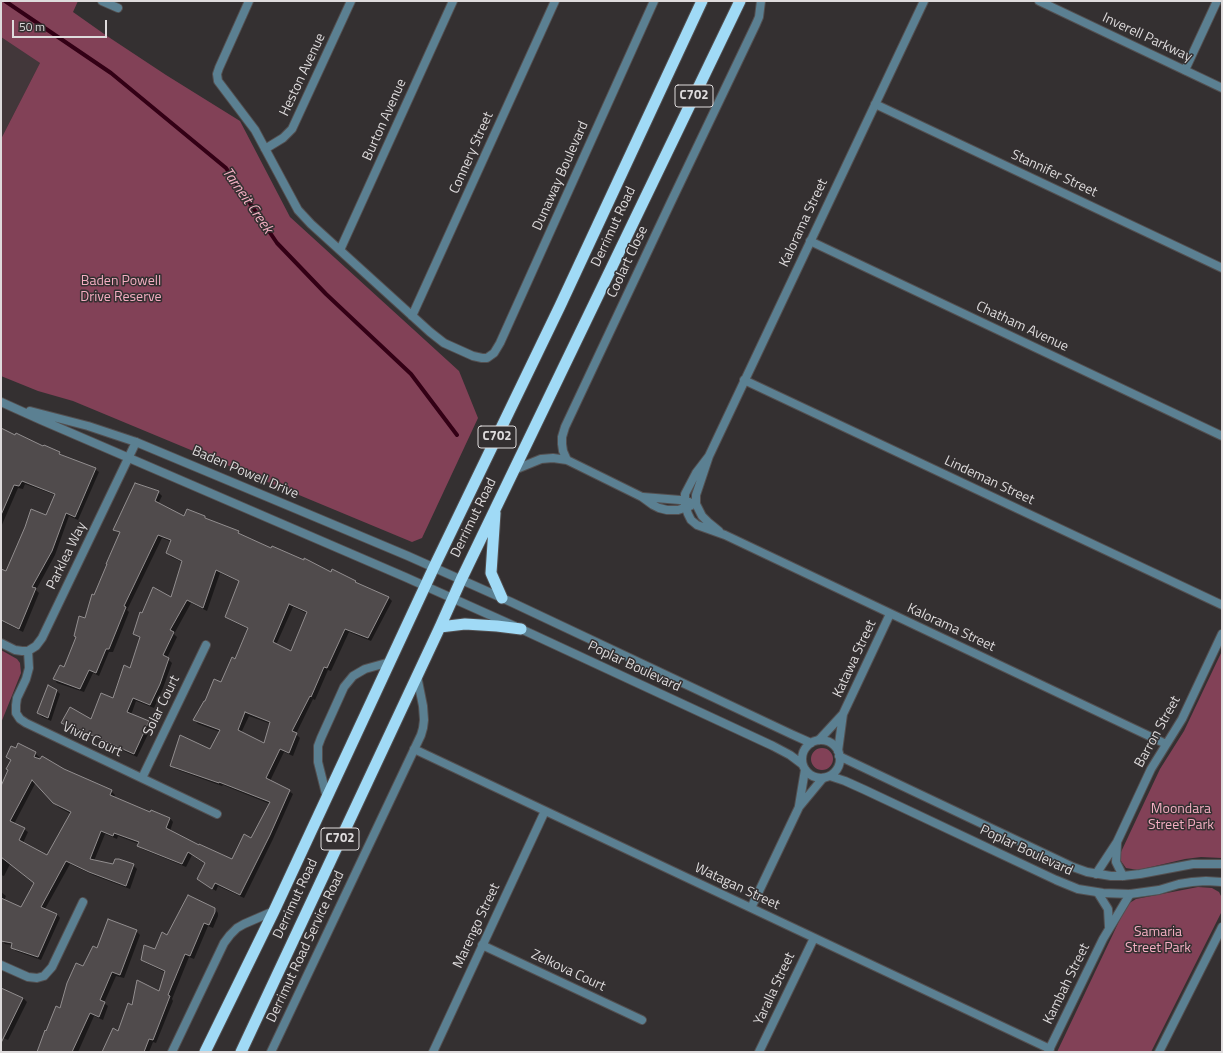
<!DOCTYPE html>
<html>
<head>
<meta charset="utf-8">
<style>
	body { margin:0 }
	#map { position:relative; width:1223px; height:1053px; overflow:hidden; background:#343031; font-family:"Titillium Web",sans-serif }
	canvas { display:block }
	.frame { position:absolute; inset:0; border:2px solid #dedbdc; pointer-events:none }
	.scale { position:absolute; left:12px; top:20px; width:95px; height:18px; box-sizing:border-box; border:2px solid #dedbdc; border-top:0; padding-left:5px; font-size:12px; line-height:14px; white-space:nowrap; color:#dedbdc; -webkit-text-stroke:3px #343031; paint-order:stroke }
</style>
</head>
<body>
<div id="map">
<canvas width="1223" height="1053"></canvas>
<div class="frame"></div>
<div class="scale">50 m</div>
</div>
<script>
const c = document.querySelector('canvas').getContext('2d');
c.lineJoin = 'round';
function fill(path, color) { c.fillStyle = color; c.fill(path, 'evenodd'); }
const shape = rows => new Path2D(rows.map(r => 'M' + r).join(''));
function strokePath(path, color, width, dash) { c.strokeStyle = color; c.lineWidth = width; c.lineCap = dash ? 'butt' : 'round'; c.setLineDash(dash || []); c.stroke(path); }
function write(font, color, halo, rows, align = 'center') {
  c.font = font + ' "Titillium Web",sans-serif'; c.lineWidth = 3; c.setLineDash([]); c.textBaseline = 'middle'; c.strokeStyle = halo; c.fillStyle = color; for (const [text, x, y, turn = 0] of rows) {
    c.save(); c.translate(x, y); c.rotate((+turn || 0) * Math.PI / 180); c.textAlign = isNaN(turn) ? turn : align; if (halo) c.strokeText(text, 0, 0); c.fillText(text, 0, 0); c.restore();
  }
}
fill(shape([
	[1,37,40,63,1,139]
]), '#42373a');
fill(shape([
	[1,1,78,1,73,12,107,36,166,75,240,121,290,217,459,371,478,418,422,538,412,542,73,401,38,391,1,376,1,139,40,63,1,37],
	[1,650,17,659,20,663,21,673,1,723],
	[1222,651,1222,858,1201,857,1185,859,1138,870,1126,868,1121,861,1121,852,1160,769,1184,731],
	'811 759a11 11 0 1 1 22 0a11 11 0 1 1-22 0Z',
	[1198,887,1212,888,1219,892,1222,898,1222,911,1151,1052,1057,1052,1123,913,1128,904,1136,899]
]), '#824157');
fill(shape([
	[1,429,16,437,59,453,63,456,95,469,99,472,78,520,69,516,55,555,36,590,39,593,23,632,1,621,1,570,6,572,47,516,55,495,25,484,23,489,18,488,1,527],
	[158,492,162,496,158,504,184,517,205,517,208,520,238,532,242,536,272,549,355,582,357,584,388,597,392,601,371,641,349,632,331,671,328,670,315,700,313,699,296,734,300,738,293,756,284,752,270,781,289,791,293,794,273,839,244,898,218,886,216,891,202,882,198,878,205,864,192,855,186,867,142,849,139,845,139,844,118,836,117,839,105,834,94,861,113,865,133,865,137,869,130,889,93,875,70,864,45,909,57,914,60,918,41,960,16,951,12,947,13,945,5,944,2,940,35,883,10,864,4,876,1,875,1,788,11,761,7,757,35,753,39,757,38,760,111,791,115,795,114,798,151,813,170,818,173,822,170,831,233,861,252,839,270,804,223,785,222,786,175,769,172,765,211,750,220,732,198,724,194,720,206,703,221,684,235,660,248,629,230,620,226,617,240,582,220,573,207,611,191,603,174,634,177,637,167,658,172,663,163,688,154,708,136,701,131,715,148,722,152,726,137,757,79,731,78,732,66,727,62,723,92,721,114,700,130,669,141,639,134,634,172,598,182,562,171,557,167,553,172,542,162,538,127,610,129,612,113,652,109,652,99,676,93,673,84,692,57,683,54,679,64,668,121,534,115,529],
	[293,607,308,614,292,652,276,645],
	[249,716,271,724,265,745,241,733],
	[36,782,58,807,71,814,48,856,23,843,28,832,24,829,14,824],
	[57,691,60,694,51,721,42,717,38,713],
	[1,892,6,896,1,907],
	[215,909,218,913,218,916,213,928,208,926,194,959,189,957,172,999,173,1001,156,1043,153,1042,149,1052,103,1052,119,1032,132,1007,160,992,166,973,146,963,142,959,155,951,168,936],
	[136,931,140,935,124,978,116,976,104,1003,108,1006,103,1020,94,1016,78,1052,41,1052,47,1032,84,967,98,950],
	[1,989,23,998,27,1002,8,1040,1,1037]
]), '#0007');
strokePath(shape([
	[5,1,111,73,226,168,277,243,326,294,411,374,457,435]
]), '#330015', 4);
const building = shape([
	[1,428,15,435,16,433,43,446,44,445,60,452,59,454,96,468,75,517,66,513,52,551,32,587,36,588,19,629,1,620,1,569,6,571,25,527,31,509,46,515,55,494,22,481,19,486,14,485,1,515,1,428],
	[135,483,159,491,155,501,184,516,187,509,205,516,205,518,239,531,238,533,271,548,272,546,304,560,304,558,331,572,332,569,356,581,355,582,389,597,368,638,345,629,327,668,324,667,311,697,310,696,292,731,297,733,289,753,280,749,266,778,290,790,270,835,240,895,215,883,212,889,197,879,205,863,188,852,182,864,137,846,139,842,114,833,113,836,101,831,90,859,113,864,115,859,119,859,134,864,126,886,89,872,66,861,41,907,57,914,38,957,11,948,12,943,1,941,1,898,21,907,34,883,1,857,1,786,8,770,6,769,11,760,6,757,11,746,16,748,18,743,36,752,34,757,40,759,42,756,64,769,112,790,110,795,150,812,151,810,170,818,166,828,199,845,199,844,232,859,244,834,251,838,270,802,219,782,219,783,170,766,180,735,210,749,220,730,193,720,204,701,205,701,214,679,221,682,232,657,235,659,248,628,225,617,239,581,216,570,203,608,187,600,170,630,174,632,163,655,169,658,160,684,150,705,133,698,127,712,149,721,134,754,75,728,75,729,61,723,70,707,91,719,101,693,113,698,124,665,130,668,140,637,133,634,140,612,142,613,153,587,171,597,182,561,166,553,171,540,158,535,124,606,126,607,109,649,106,649,96,673,89,670,80,689,53,679,60,665,64,667,76,637,74,636,79,616,85,618,92,594,94,595,107,564,106,564,120,532,113,530,135,483],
	[289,604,307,612,291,651,273,642,289,604],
	[245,712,270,722,264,743,238,730,245,712],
	[32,780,53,803,71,812,47,855,19,840,25,828,10,821,32,780],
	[48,685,57,690,48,718,37,713,48,685],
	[188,895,215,908,215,912,209,925,204,923,190,956,185,954,168,995,170,996,153,1040,149,1039,144,1052,102,1052,113,1028,118,1031,128,1003,132,1005,137,980,159,991,165,971,141,960,144,945,155,949,162,932,167,935,188,895],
	[108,919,137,930,120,975,112,972,100,1000,105,1002,99,1017,90,1013,72,1052,37,1052,45,1030,46,1031,56,1006,60,1008,67,983,76,963,83,966,93,946,97,948,108,919],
	[1,988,23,998,1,1043,1,988]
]);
fill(building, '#504b4c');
strokePath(building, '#928e8f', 1);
const minor = shape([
	[102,1,118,8],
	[249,1,219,68,217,74,218,81,255,130,298,210,311,224,430,332,444,343,473,356,482,358,487,358,494,353,500,343,654,1],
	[1185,70,1217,1],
	[875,104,1222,268],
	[265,149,283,138,292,129,351,1],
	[810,241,1222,436],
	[340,250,453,1],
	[412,316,555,1],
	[744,380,1222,605],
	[709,456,696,473,685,494,685,505,688,514,691,520,697,525,725,535,1166,744],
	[567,460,563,451,562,444,562,437,565,427,670,204,756,24,759,17,761,1],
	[514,470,541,459,553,458,567,460,642,497,653,505,659,508,667,510,678,510,690,506],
	[643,497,680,500,689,502],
	[719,531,708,522,702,516,696,504,696,495,709,456,924,1],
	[1,643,15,650,22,651,28,651,36,646,42,638,136,442],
	[28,651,29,668,26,679,17,698,16,705,16,713,20,719,26,723,217,814],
	[819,740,843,714],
	[414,749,1050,1049],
	[838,751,843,714,890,614],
	[142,778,206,645],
	[327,798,318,762,318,746,321,738,344,687,353,676,365,669,390,662],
	[799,806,805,770],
	[1117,843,1116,862,1123,876],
	[1096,874,1117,842,1151,769,1182,719,1222,634],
	[1098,893,1108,909,1109,927],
	[751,908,799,807,823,778],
	[482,945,642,1020],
	[1,965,28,977,37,978,44,976,52,967,83,902],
	[172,1052,224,943,230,935,237,928,244,924,274,911],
	[271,1052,421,735,423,728,424,720,423,706,417,676],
	[433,1052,545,811],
	[759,1052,814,938],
	[1048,1052,1103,939,1130,894],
	[1159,1052,1222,927]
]);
const tertiary = shape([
	[1039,1,1222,88],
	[1,402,41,420,405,577,521,629,773,746,790,755,802,764],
	[30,411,88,426,136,442,301,511,408,556,511,602,791,734,811,743],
	'802 759a19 19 0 1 1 38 0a19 19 0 1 1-38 0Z',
	[839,756,1073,867,1087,872,1111,876,1123,876,1140,874,1193,864,1222,864],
	[830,776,845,781,865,790,1056,880,1078,889,1103,893,1130,894,1159,890,1179,884,1192,882,1206,881,1222,882]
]);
const trunk = shape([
	[495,513,491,573,502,598],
	[440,627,465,624,497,626,521,629],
	[205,1052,274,911,434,567,560,306,702,1],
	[241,1052,440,627,461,580,740,1]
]);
strokePath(minor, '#534f50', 10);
strokePath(tertiary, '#534f50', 10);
strokePath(trunk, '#534f50', 13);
strokePath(minor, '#5b8092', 8);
strokePath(tertiary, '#5b8092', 8);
strokePath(trunk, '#a0daf6', 11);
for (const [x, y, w] of [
	[694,96,38],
	[497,437,38],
	[340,839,38]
]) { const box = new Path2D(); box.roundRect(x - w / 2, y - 11, w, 22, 3); c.fillStyle = '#343031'; c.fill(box); strokePath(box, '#dedbdc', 1); }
write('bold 13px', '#dedbdc', null, [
	["C702",694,96],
	["C702",497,437],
	["C702",340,839]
]);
write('14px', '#dedbdc', '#343031', [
	["Inverell Parkway",1147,38,25],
	["Heston Avenue",303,75,-65],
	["Burton Avenue",385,120,-66],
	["Connery Street",472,153,-66],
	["Stannifer Street",1054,174,25],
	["Dunaway Boulevard",561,176,-66],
	["Kalorama Street",804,223,-65],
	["Derrimut Road",614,227,-65],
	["Coolart Close",628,262,-65],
	["Chatham Avenue",1022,327,25],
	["Baden Powell Drive",245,473,23],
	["Lindeman Street",989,481,25],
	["Derrimut Road",474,518,-64],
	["Parklea Way",67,556,-64],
	["Kalorama Street",951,628,25],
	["Katawa Street",855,659,-65],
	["Poplar Boulevard",634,667,25],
	["Solar Court",162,706,-64],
	["Barron Street",1158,732,-61],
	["Vivid Court",92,740,25],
	["Poplar Boulevard",1026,851,25],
	["Watagan Street",737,887,25],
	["Derrimut Road",296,899,-65],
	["Marengo Street",477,926,-65],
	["Derrimut Road Service Road",306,947,-65],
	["Zelkova Court",568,971,25],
	["Kambah Street",1067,984,-64],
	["Yaralla Street",775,989,-65]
]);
write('14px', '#f4aec2', '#343031', [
	["Baden Powell",121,282],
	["Drive Reserve",121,298],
	["Moondara",1181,810],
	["Street Park",1181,826],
	["Samaria",1158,933],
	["Street Park",1158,949]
]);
write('italic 15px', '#f7b1c5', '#343031', [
	["Tarneit Creek",247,201,55]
]);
</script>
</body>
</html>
